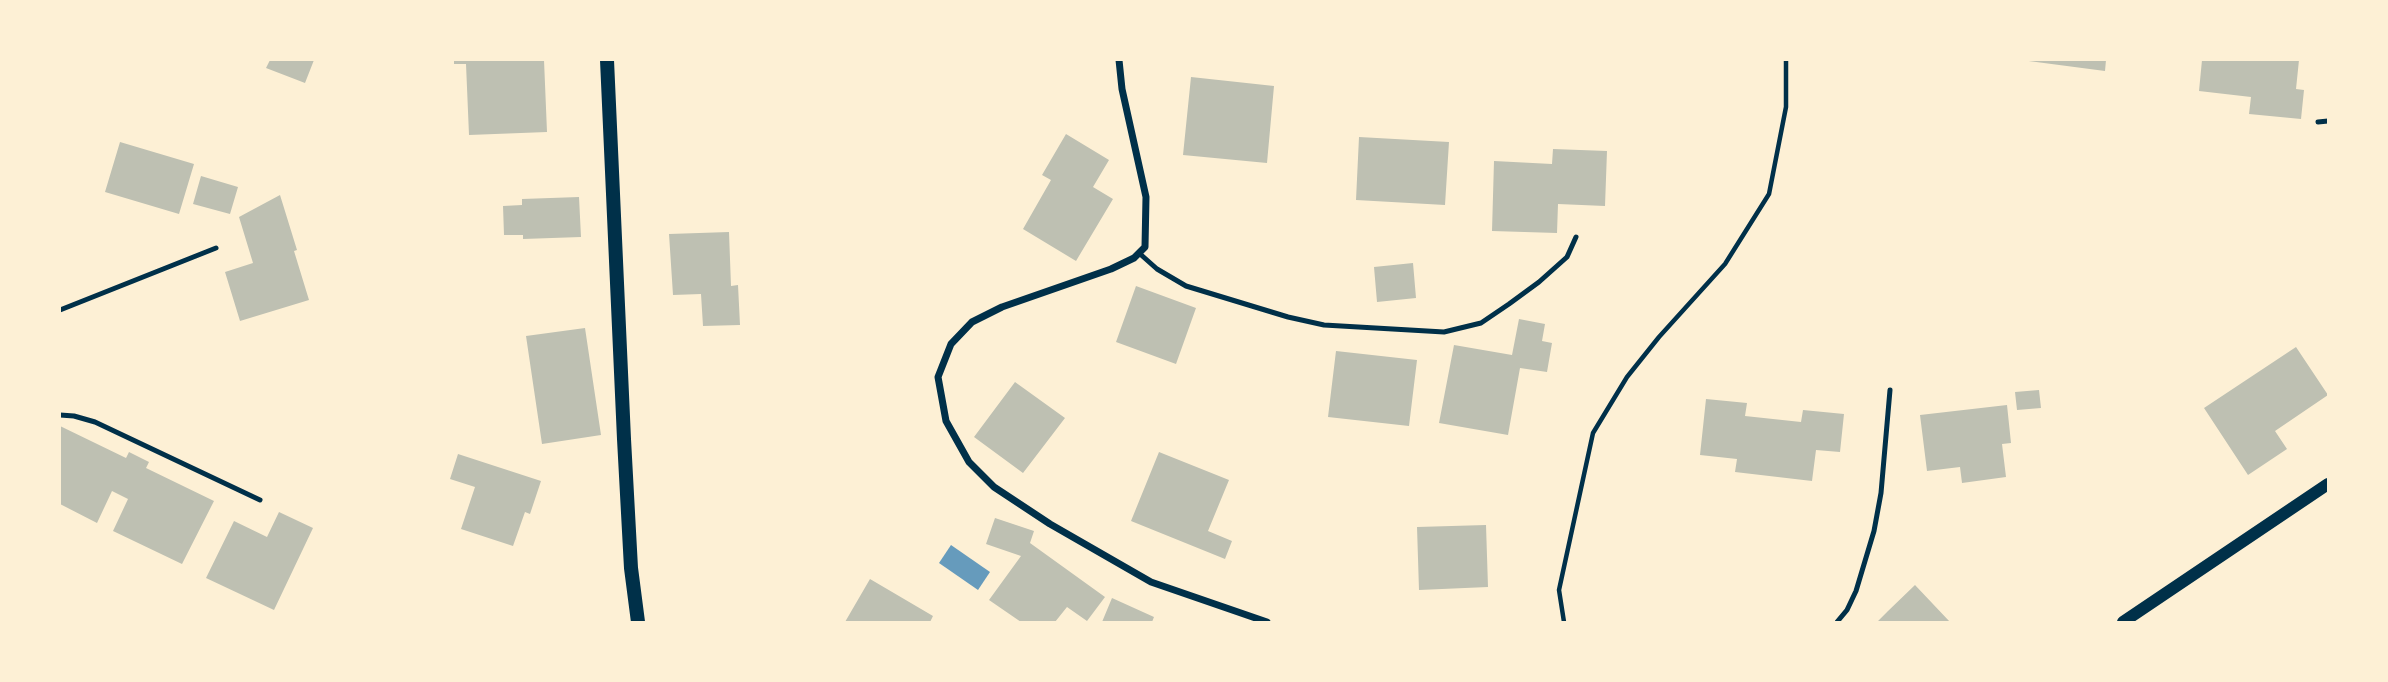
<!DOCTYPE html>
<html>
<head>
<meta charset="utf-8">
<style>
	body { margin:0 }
	#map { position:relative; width:2388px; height:682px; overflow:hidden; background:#fdf0d5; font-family:"Crimson Pro",serif }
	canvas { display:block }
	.frame { position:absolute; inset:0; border:61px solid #fdf0d5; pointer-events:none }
</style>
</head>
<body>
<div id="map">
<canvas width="2388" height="682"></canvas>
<div class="frame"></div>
</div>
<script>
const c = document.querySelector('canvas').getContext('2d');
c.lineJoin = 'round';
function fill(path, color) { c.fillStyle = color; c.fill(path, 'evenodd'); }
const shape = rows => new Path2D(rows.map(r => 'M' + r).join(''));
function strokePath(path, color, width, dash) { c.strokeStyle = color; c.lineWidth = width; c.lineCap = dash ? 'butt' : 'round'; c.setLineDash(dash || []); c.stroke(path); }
fill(shape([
	[951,545,990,572,978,590,939,563]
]), '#669bbc');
fill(shape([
	[270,60,314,60,305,83,266,68],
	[454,60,544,60,547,132,469,135,466,64,454,64],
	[2021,60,2106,60,2105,71],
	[2202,60,2299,60,2296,89,2304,90,2301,119,2249,114,2251,97,2199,91],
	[1191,77,1274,86,1267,163,1183,155],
	[1066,134,1109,160,1093,187,1113,199,1076,261,1023,229,1051,180,1042,175],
	[1359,137,1449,142,1445,205,1356,200],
	[120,142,194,164,179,214,105,192],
	[1553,149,1607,151,1605,206,1558,204,1557,233,1492,231,1494,161,1552,164],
	[201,176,238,187,230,214,193,204],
	[280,195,297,250,294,251,309,300,240,321,225,272,253,263,239,217],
	[579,197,581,237,523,239,523,235,504,235,503,206,522,205,522,199],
	[729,232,731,286,738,285,740,325,703,326,701,294,673,295,669,234],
	[1413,263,1416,298,1377,302,1374,267],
	[1136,286,1196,308,1176,364,1116,342],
	[1519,319,1545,324,1542,341,1552,343,1547,372,1520,368,1508,435,1439,423,1454,345,1512,355],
	[585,328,601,435,542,444,526,336],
	[2296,347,2328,395,2275,431,2287,449,2248,475,2204,408],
	[1336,351,1417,360,1409,426,1328,417],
	[1015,382,1065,418,1023,473,974,437],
	[2039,390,2041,408,2017,410,2015,392],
	[1706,399,1747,403,1745,416,1801,422,1803,410,1844,414,1840,452,1816,450,1812,481,1735,472,1737,459,1700,455],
	[2007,405,2011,443,2002,444,2006,477,1962,483,1960,467,1927,471,1920,415],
	[60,426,126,458,129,452,149,462,146,468,214,501,182,564,113,531,128,499,112,491,97,523,60,504],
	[1159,452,1229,480,1208,531,1232,541,1225,559,1131,521],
	[458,454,541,481,530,514,525,512,513,546,461,529,475,487,450,479],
	[279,512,313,528,274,610,206,578,234,521,267,537],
	[995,518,1034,531,1030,543,1105,597,1087,621,1067,607,1055,622,1021,622,989,600,1021,556,986,544],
	[1486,525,1488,587,1419,590,1417,527],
	[870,579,933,616,930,622,845,622],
	[1915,585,1950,622,1877,622,1888,611],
	[1112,598,1154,617,1152,622,1102,622]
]), '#bec0b2');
strokePath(shape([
	[1564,622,1559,590,1593,433,1627,377,1659,337,1725,264,1769,194,1786,107,1786,60]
]), '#003049', 4.5);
strokePath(shape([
	[2318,122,2328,121],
	[1139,253,1157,269,1186,286,1288,317,1324,325,1444,332,1481,323,1509,304,1539,282,1567,257,1576,237],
	[60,310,216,248],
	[60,415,74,416,95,422,260,500],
	[1837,622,1847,610,1856,591,1874,531,1881,493,1890,390]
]), '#003049', 5);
strokePath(shape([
	[1119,60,1122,89,1146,197,1145,247,1134,258,1111,269,1002,307,972,322,951,344,938,377,946,421,969,462,994,487,1050,524,1151,582,1267,622]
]), '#003049', 7);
strokePath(shape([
	[2123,622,2328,484]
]), '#003049', 12);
strokePath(shape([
	[607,60,624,439,631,568,638,622]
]), '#003049', 14);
</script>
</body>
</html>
